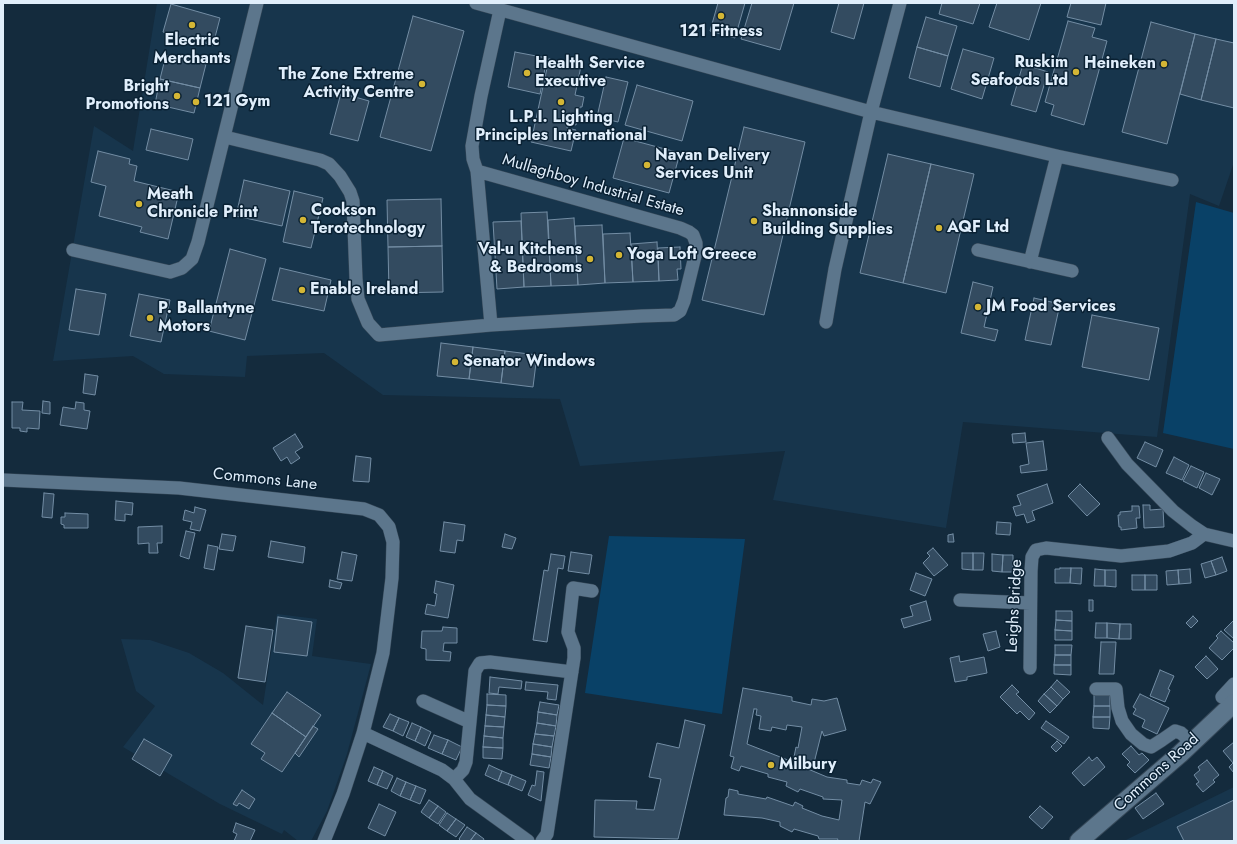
<!DOCTYPE html>
<html>
<head>
<meta charset="utf-8">
<style>
	body { margin:0 }
	#map { position:relative; width:1237px; height:844px; overflow:hidden; background:#142b3d; font-family:Jost,sans-serif }
	canvas { display:block }
	.frame { position:absolute; inset:0; border:4px solid #e0eefb; pointer-events:none }
</style>
</head>
<body>
<div id="map">
<canvas width="1237" height="844"></canvas>
<div class="frame"></div>
</div>
<script>
const c = document.querySelector('canvas').getContext('2d');
c.lineJoin = 'round';
function fill(path, color) { c.fillStyle = color; c.fill(path, 'evenodd'); }
const shape = rows => new Path2D(rows.map(r => 'M' + r).join(''));
function strokePath(path, color, width, dash) { c.strokeStyle = color; c.lineWidth = width; c.lineCap = dash ? 'butt' : 'round'; c.setLineDash(dash || []); c.stroke(path); }
function write(font, color, halo, rows, align = 'center') {
  c.font = font + ' Jost,sans-serif'; c.lineWidth = 3; c.setLineDash([]); c.textBaseline = 'middle'; c.strokeStyle = halo; c.fillStyle = color; for (const [text, x, y, turn = 0] of rows) {
    c.save(); c.translate(x, y); c.rotate((+turn || 0) * Math.PI / 180); c.textAlign = isNaN(turn) ? turn : align; if (halo) c.strokeText(text, 0, 0); c.fillText(text, 0, 0); c.restore();
  }
}
fill(shape([
	[157,3,1234,3,1234,162,1219,206,1190,194,1157,437,963,422,946,528,773,500,785,451,580,466,560,399,383,395,324,353,247,356,245,377,164,374,133,356,53,361,94,126,133,151],
	[277,614,317,619,312,656,371,664,347,754,327,811,311,841,298,841,284,830,282,834,220,804,123,747,155,706,136,691,121,639,150,640,189,653,223,673,263,705],
	[1234,787,1234,841,1124,841,1140,833]
]), '#17354c');
fill(shape([
	[1196,202,1234,213,1234,449,1163,433],
	[609,536,745,539,722,714,585,693]
]), '#094167');
const building = shape([
	[718,3,745,3,735,38,710,31,718,3],
	[752,3,794,3,780,50,741,39,752,3],
	[839,3,864,3,854,39,831,32,839,3],
	[942,3,980,3,973,24,939,14,942,3],
	[997,3,1041,3,1029,40,989,27,997,3],
	[1071,3,1106,3,1101,25,1067,17,1071,3],
	[171,4,220,18,213,45,163,32,171,4],
	[413,16,464,31,431,151,380,137,413,16],
	[926,17,957,26,948,56,917,47,926,17],
	[1068,21,1095,28,1092,37,1107,41,1084,125,1051,115,1054,105,1045,102,1068,21],
	[1151,22,1195,34,1167,144,1122,132,1151,22],
	[1195,34,1216,39,1201,100,1180,94,1195,34],
	[1216,39,1234,43,1234,108,1201,100,1216,39],
	[917,47,948,56,940,87,909,78,917,47],
	[963,49,994,58,982,99,951,89,963,49],
	[515,52,547,58,540,94,508,87,515,52],
	[166,55,206,64,200,88,160,79,166,55],
	[549,59,581,66,575,95,584,97,582,107,580,107,576,125,568,123,567,128,576,130,571,151,531,142,549,59],
	[1023,64,1048,72,1036,112,1011,105,1023,64],
	[606,77,628,82,618,122,597,117,606,77],
	[160,79,200,88,194,113,155,104,160,79],
	[637,85,693,101,682,141,625,125,637,85],
	[341,93,369,101,358,141,330,134,341,93],
	[744,127,805,142,764,315,702,300,744,127],
	[151,129,193,139,188,160,146,150,151,129],
	[624,138,680,153,669,193,613,178,624,138],
	[98,151,130,159,129,164,137,166,134,181,179,192,168,239,140,232,142,227,99,216,106,186,91,182,98,151],
	[888,154,931,164,903,283,860,273,888,154],
	[931,164,974,174,946,293,903,283,931,164],
	[244,180,290,191,282,226,236,216,244,180],
	[294,191,323,198,311,248,283,242,294,191],
	[441,199,442,246,388,247,387,200,441,199],
	[547,212,551,286,524,287,521,213,547,212],
	[574,218,578,285,551,286,548,220,574,218],
	[521,221,524,287,497,289,493,222,521,221],
	[602,225,605,283,578,285,575,226,602,225],
	[630,233,633,282,605,283,603,234,630,233],
	[657,242,659,281,633,282,631,244,657,242],
	[442,246,443,292,389,293,388,247,442,246],
	[680,247,681,269,677,269,678,280,659,281,658,248,680,247],
	[230,249,266,259,245,340,209,331,230,249],
	[280,268,331,280,324,311,272,300,280,268],
	[973,282,993,287,984,327,998,330,995,341,961,333,973,282],
	[76,289,106,294,99,335,69,330,76,289],
	[139,294,170,300,161,342,130,336,139,294],
	[1034,298,1060,304,1051,345,1025,340,1034,298],
	[1092,315,1159,328,1149,380,1082,367,1092,315],
	[441,343,473,347,469,379,437,376,441,343],
	[473,347,505,351,501,383,469,379,473,347],
	[505,351,537,355,533,387,501,383,505,351],
	[85,374,98,376,95,395,83,393,85,374],
	[43,401,50,402,50,414,42,413,43,401],
	[12,402,23,402,22,410,40,411,39,429,27,428,27,432,20,431,20,428,12,428,12,402],
	[76,402,84,403,84,410,90,411,87,429,60,425,63,407,75,409,76,402],
	[1025,433,1026,442,1013,443,1012,434,1025,433],
	[295,434,303,447,295,452,300,458,291,464,287,457,281,461,273,448,295,434],
	[1043,441,1047,470,1021,473,1020,466,1029,464,1026,443,1043,441],
	[1145,442,1163,450,1156,467,1137,458,1145,442],
	[356,456,371,458,369,482,353,481,356,456],
	[1174,457,1189,465,1182,480,1166,473,1174,457],
	[1191,466,1204,472,1197,488,1183,481,1191,466],
	[1206,473,1220,479,1212,495,1199,488,1206,473],
	[1047,484,1053,503,1032,511,1035,520,1027,523,1024,514,1016,516,1013,507,1021,505,1017,495,1047,484],
	[1080,484,1100,504,1087,516,1068,496,1080,484],
	[44,493,54,494,52,518,42,517,44,493],
	[116,501,133,503,132,515,125,514,125,521,115,520,116,501],
	[1143,505,1150,505,1150,510,1163,509,1164,527,1144,528,1143,505],
	[1132,506,1139,506,1140,518,1136,518,1137,528,1121,530,1121,527,1119,527,1118,515,1120,515,1120,512,1132,511,1132,506],
	[195,507,206,510,200,531,190,529,192,522,183,520,185,510,194,513,195,507],
	[65,513,88,514,88,528,64,528,64,525,61,524,61,517,65,517,65,513],
	[444,522,465,525,463,541,457,540,455,553,440,551,444,522],
	[997,522,1011,523,1010,535,996,534,997,522],
	[162,526,162,543,157,543,158,553,149,553,149,543,138,544,138,527,162,526],
	[186,531,195,533,189,559,180,556,186,531],
	[222,534,236,536,233,551,219,549,222,534],
	[505,534,516,538,512,549,502,547,505,534],
	[953,534,954,542,948,542,948,535,953,534],
	[271,541,305,547,303,563,268,557,271,541],
	[208,545,218,547,214,570,204,568,208,545],
	[933,548,948,565,934,576,923,563,930,556,927,553,933,548],
	[342,552,357,555,352,581,337,579,342,552],
	[571,552,592,555,589,574,568,571,571,552],
	[962,553,973,553,973,570,962,569,962,553],
	[973,553,984,553,983,570,973,570,973,553],
	[551,554,565,556,563,569,558,568,547,642,533,640,544,570,548,571,551,554],
	[992,554,1003,555,1002,572,992,571,992,554],
	[1003,555,1013,555,1013,572,1002,572,1003,555],
	[1222,557,1227,571,1216,575,1211,561,1222,557],
	[1211,561,1216,575,1205,578,1201,564,1211,561],
	[1060,568,1071,568,1070,583,1055,583,1055,569,1060,569,1060,568],
	[1071,568,1082,568,1081,584,1070,583,1071,568],
	[1095,569,1105,570,1105,586,1094,586,1095,569],
	[1190,569,1191,583,1179,584,1178,570,1190,569],
	[1105,570,1116,570,1116,587,1105,586,1105,570],
	[1178,570,1179,584,1167,585,1166,571,1178,570],
	[916,573,932,579,925,596,910,590,916,573],
	[1132,575,1145,575,1145,590,1132,590,1132,575],
	[1145,575,1157,575,1157,590,1145,590,1145,575],
	[330,580,342,583,340,589,329,587,330,580],
	[436,581,454,585,448,618,425,614,427,604,435,606,437,594,434,593,436,581],
	[1089,600,1093,600,1093,611,1089,611,1089,600],
	[926,601,931,620,904,628,901,619,913,616,910,606,926,601],
	[1056,611,1072,611,1072,621,1056,620,1056,611],
	[1193,616,1198,621,1191,628,1186,623,1193,616],
	[278,617,312,622,307,656,274,652,278,617],
	[1056,620,1072,621,1072,631,1055,630,1056,620],
	[1234,620,1234,639,1224,630,1234,620],
	[1096,623,1107,623,1107,638,1095,638,1096,623],
	[1107,623,1120,624,1119,639,1107,638,1107,623],
	[1120,624,1131,624,1131,639,1119,639,1120,624],
	[246,626,273,630,265,682,238,678,246,626],
	[443,627,457,628,457,643,444,643,443,651,451,652,450,661,426,660,426,649,421,648,422,631,442,631,443,627],
	[1055,630,1072,631,1072,640,1055,640,1055,630],
	[996,631,1000,647,988,651,983,634,996,631],
	[1221,631,1234,643,1234,648,1222,660,1209,648,1218,638,1216,636,1221,631],
	[1101,642,1116,642,1114,674,1099,674,1101,642],
	[1055,645,1072,645,1071,655,1055,655,1055,645],
	[1055,655,1071,655,1071,665,1054,665,1055,655],
	[959,656,960,662,984,657,987,673,967,677,967,680,955,682,950,658,959,656],
	[1206,656,1218,669,1207,679,1195,667,1206,656],
	[1054,665,1071,665,1071,675,1054,674,1054,665],
	[1160,670,1174,676,1168,689,1170,690,1165,702,1150,696,1160,670],
	[490,677,522,681,521,689,499,687,498,694,489,693,490,677],
	[1057,680,1070,692,1063,699,1051,687,1057,680],
	[526,682,558,685,556,700,547,699,548,692,525,690,526,682],
	[1012,685,1019,692,1016,694,1035,713,1029,720,1020,711,1017,714,1000,697,1012,685],
	[1051,687,1063,699,1057,706,1044,694,1051,687],
	[743,688,792,697,792,701,811,705,812,699,824,701,837,698,846,730,824,736,822,731,814,763,810,763,808,769,827,777,847,780,847,783,860,785,862,780,871,783,873,779,881,782,870,804,865,802,859,841,837,841,838,839,819,839,818,836,794,829,792,832,780,826,780,822,762,818,724,815,726,798,728,797,729,789,738,791,738,794,766,799,767,797,793,806,795,802,803,806,802,808,822,816,839,820,842,800,823,799,823,797,800,789,798,792,786,786,787,782,768,777,768,774,741,766,739,771,731,768,734,757,730,756,743,688],
	[754,709,757,709,756,715,761,716,759,729,771,731,772,727,786,730,787,725,802,727,798,748,796,747,793,762,747,744,754,709],
	[287,692,321,715,306,737,272,713,287,692],
	[487,694,506,695,506,706,487,705,487,694],
	[1044,694,1057,706,1050,713,1038,701,1044,694],
	[1140,694,1169,708,1157,734,1142,727,1145,720,1133,714,1136,709,1133,707,1140,694],
	[1094,695,1110,695,1110,706,1094,706,1094,695],
	[540,702,559,705,557,715,538,712,540,702],
	[487,705,506,706,505,717,486,715,487,705],
	[1094,706,1110,706,1110,717,1093,717,1094,706],
	[538,712,557,715,556,726,537,723,538,712],
	[272,713,306,737,282,772,261,759,265,753,251,744,272,713],
	[390,714,399,718,393,731,383,727,390,714],
	[486,715,505,717,504,727,485,726,486,715],
	[1093,717,1110,717,1109,729,1093,728,1093,717],
	[399,718,409,722,403,736,393,731,399,718],
	[685,720,705,725,678,839,594,837,595,800,637,801,636,809,654,810,661,779,649,777,657,743,679,748,685,720],
	[1046,721,1069,737,1064,744,1041,728,1046,721],
	[412,723,421,727,415,741,406,737,412,723],
	[537,723,556,726,554,736,535,734,537,723],
	[313,726,318,729,299,757,295,753,313,726],
	[485,726,504,727,503,738,484,736,485,726],
	[421,727,431,732,425,746,415,741,421,727],
	[535,734,554,736,552,747,533,744,535,734],
	[434,735,448,740,442,754,428,748,434,735],
	[484,736,503,738,503,748,483,747,484,736],
	[144,739,172,755,160,776,132,759,144,739],
	[448,740,462,747,456,760,442,754,448,740],
	[1057,741,1062,746,1056,752,1051,747,1057,741],
	[1234,742,1234,773,1229,767,1233,763,1223,751,1234,742],
	[533,744,552,747,551,757,532,754,533,744],
	[1131,746,1139,755,1142,753,1149,760,1135,773,1127,765,1130,762,1122,754,1131,746],
	[483,747,503,748,502,759,483,758,483,747],
	[532,754,551,757,549,768,530,765,532,754],
	[1089,757,1092,761,1097,757,1105,767,1084,786,1072,773,1089,757],
	[1207,760,1219,775,1213,780,1215,782,1203,792,1196,784,1199,782,1194,775,1200,770,1198,767,1207,760],
	[489,765,502,771,498,781,485,775,489,765],
	[374,767,383,771,377,785,368,781,374,767],
	[383,771,393,776,387,789,377,785,383,771],
	[502,771,512,775,508,785,498,781,502,771],
	[537,771,544,772,541,801,528,795,532,785,535,786,537,771],
	[512,775,526,781,522,791,508,785,512,775],
	[397,778,406,782,400,796,391,791,397,778],
	[406,782,416,786,410,800,400,796,406,782],
	[416,786,426,790,420,804,410,800,416,786],
	[242,790,255,799,249,809,239,803,237,806,233,804,242,790],
	[1156,793,1164,804,1143,819,1135,808,1156,793],
	[429,800,438,806,429,818,421,812,429,800],
	[1234,800,1234,841,1184,841,1177,827,1234,800],
	[379,804,396,812,385,836,368,828,379,804],
	[438,806,446,812,438,824,429,818,438,806],
	[1040,806,1053,817,1042,829,1029,817,1040,806],
	[447,813,456,819,447,831,439,825,447,813],
	[456,819,465,825,456,837,447,831,456,819],
	[236,823,255,830,250,841,234,841,237,834,233,832,236,823],
	[467,827,476,833,470,841,461,841,459,839,467,827],
	[476,833,484,839,483,841,470,841,476,833]
]);
fill(building, '#334b60');
strokePath(building, '#738da4', 1);
const street = shape([
	[476,3,871,112,1057,156,1172,180],
	[225,137,320,160,329,164,340,176,350,192,353,201,356,279,358,299,368,323,379,335,491,325,642,316,674,315,680,311,684,301,696,252,696,243,693,235,689,232,680,228,477,171],
	[73,250,170,272,182,268,192,259,198,242,257,3],
	[978,250,1072,271],
	[1030,262,1057,156],
	[826,322,835,269,871,112,900,3],
	[491,325,477,171,473,159,472,146,481,96,500,10],
	[1108,438,1127,464,1173,511,1192,526,1204,534],
	[3,480,179,488,364,509,379,515,389,527,393,542,392,578,383,653,363,733,343,794,324,841],
	[960,600,1030,603],
	[1030,668,1031,571,1032,557,1036,550,1046,548,1121,556,1169,551,1192,543,1204,534,1234,541],
	[1096,689,1116,689,1118,708,1122,721,1131,734,1143,744,1151,747,1162,740,1175,731,1181,733,1192,743],
	[1222,697,1234,684],
	[423,701,470,722],
	[363,733,442,770,454,779,470,799,528,841],
	[454,779,463,770,466,762,475,671,480,663,490,662,572,672],
	[542,841,547,834,574,658,574,648,568,632,573,588,592,591]
]);
const secondary = shape([
	[1079,841,1180,754,1234,703]
]);
strokePath(street, '#364858', 14);
strokePath(secondary, '#364858', 20);
strokePath(street, '#5c768c', 13);
strokePath(secondary, '#5c768c', 18);
for (const [x, y, r, color] of [
	[721,16,4,"#d4b635"],
	[192,25,4,"#d4b635"],
	[1164,64,4,"#d4b635"],
	[1076,72,4,"#d4b635"],
	[527,73,4,"#d4b635"],
	[422,84,4,"#d4b635"],
	[177,96,4,"#d4b635"],
	[196,102,4,"#d4b635"],
	[561,102,4,"#d4b635"],
	[647,165,4,"#d4b635"],
	[139,204,4,"#d4b635"],
	[303,220,4,"#d4b635"],
	[754,221,4,"#d4b635"],
	[939,228,4,"#d4b635"],
	[619,255,4,"#d4b635"],
	[590,259,4,"#d4b635"],
	[302,290,4,"#d4b635"],
	[978,307,4,"#d4b635"],
	[150,318,4,"#d4b635"],
	[455,362,4,"#d4b635"],
	[771,765,4,"#d4b635"]
]) { const dot = new Path2D(); dot.arc(x, y, r, 0, 2 * Math.PI); c.fillStyle = color; c.fill(dot); strokePath(dot, '#0a2133', 1.5); }
write('bold 16px', '#e0eefb', '#0a2133', [
	["121 Fitness",721,32,"center"],
	["Electric",192,41,"center"],
	["Merchants",192,59,"center"],
	["Ruskim",1068,63,"right"],
	["Seafoods Ltd",1068,81,"right"],
	["Health Service",535,64],
	["Executive",535,82],
	["Heineken",1156,64,"right"],
	["The Zone Extreme",414,75,"right"],
	["Activity Centre",414,93,"right"],
	["Bright",169,87,"right"],
	["Promotions",169,105,"right"],
	["121 Gym",204,102],
	["L.P.I. Lighting",561,118,"center"],
	["Principles International",561,136,"center"],
	["Navan Delivery",655,156],
	["Services Unit",655,174],
	["Meath",147,195],
	["Chronicle Print",147,213],
	["Cookson",311,211],
	["Terotechnology",311,229],
	["Shannonside",762,212],
	["Building Supplies",762,230],
	["AQF Ltd",947,228],
	["Val-u Kitchens",582,250,"right"],
	["& Bedrooms",582,268,"right"],
	["Yoga Loft Greece",627,255],
	["Enable Ireland",310,290],
	["JM Food Services",986,307],
	["P. Ballantyne",158,309],
	["Motors",158,327],
	["Senator Windows",463,362],
	["Milbury",779,765]
], 'left');
write('16px', '#e0eefb', '#0a2133', [
	["Mullaghboy Industrial Estate",593,186,16],
	["Commons Lane",265,480,6],
	["Leighs Bridge",1015,606,-87],
	["Commons Road",1157,773,-42]
]);
</script>
</body>
</html>
